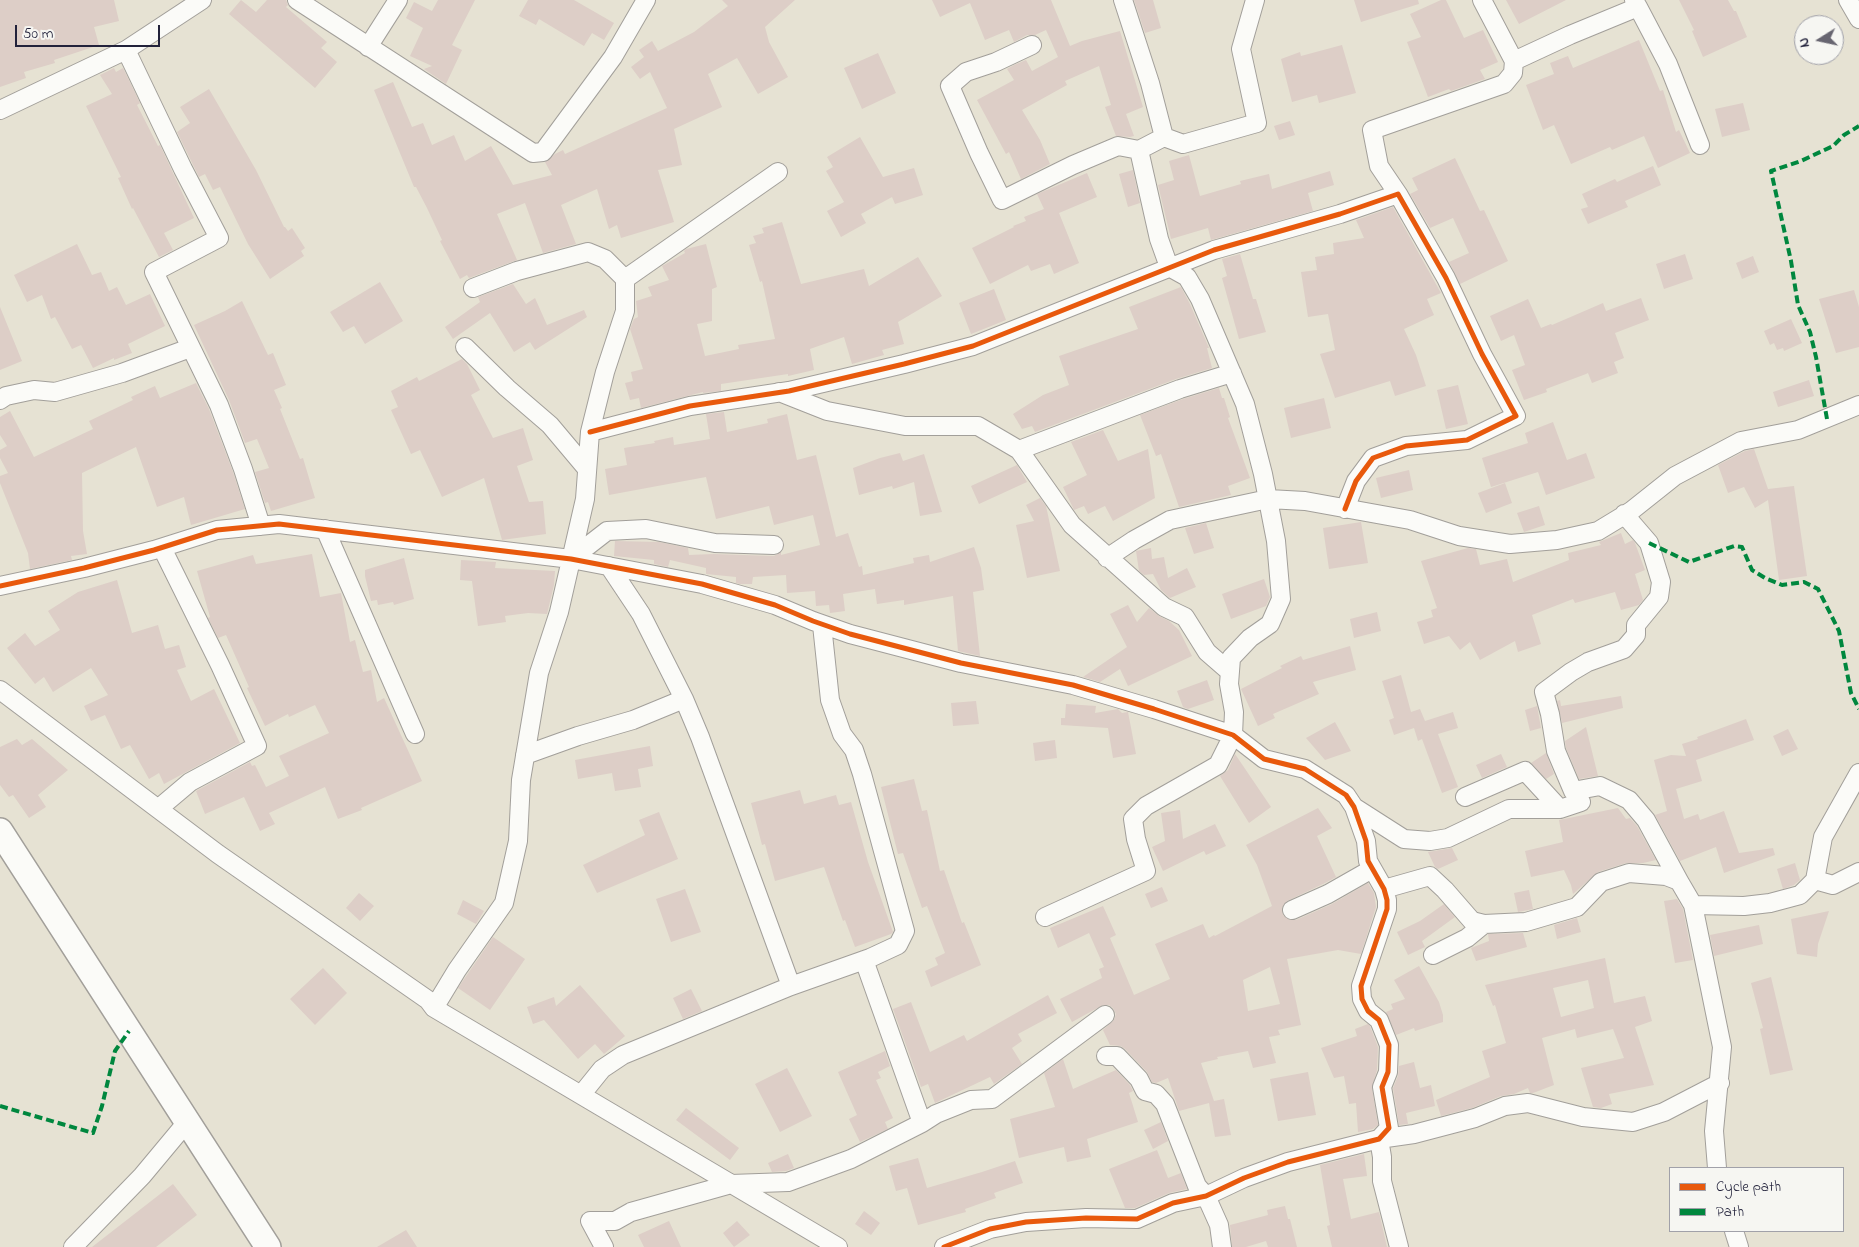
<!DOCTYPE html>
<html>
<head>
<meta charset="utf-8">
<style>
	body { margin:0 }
	#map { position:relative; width:1859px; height:1247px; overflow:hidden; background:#e6e2d3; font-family:"Indie Flower",sans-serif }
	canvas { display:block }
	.legend { position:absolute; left:1669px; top:1167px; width:175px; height:65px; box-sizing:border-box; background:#f6f6f2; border:1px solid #a1a1a9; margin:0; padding:6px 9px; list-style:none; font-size:15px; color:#22223b }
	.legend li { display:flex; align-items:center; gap:10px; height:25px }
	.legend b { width:25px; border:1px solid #a1a1a9 }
	.north { position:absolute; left:1794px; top:15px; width:50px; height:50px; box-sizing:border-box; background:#f6f6f2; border:1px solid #a1a1a9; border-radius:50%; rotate:260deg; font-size:14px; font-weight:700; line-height:20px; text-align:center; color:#22223b }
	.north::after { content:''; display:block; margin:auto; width:18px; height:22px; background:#676570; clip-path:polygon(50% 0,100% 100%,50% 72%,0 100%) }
	.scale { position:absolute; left:15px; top:25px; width:145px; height:22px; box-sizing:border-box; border:2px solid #22223b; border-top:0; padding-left:6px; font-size:15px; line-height:18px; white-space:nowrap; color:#22223b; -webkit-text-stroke:4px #f6f6f2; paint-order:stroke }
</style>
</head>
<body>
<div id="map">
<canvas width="1859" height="1247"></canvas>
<ul class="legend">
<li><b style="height:6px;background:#e8590c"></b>Cycle path</li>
<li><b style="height:6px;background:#00873e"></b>Path</li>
</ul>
<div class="north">N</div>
<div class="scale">50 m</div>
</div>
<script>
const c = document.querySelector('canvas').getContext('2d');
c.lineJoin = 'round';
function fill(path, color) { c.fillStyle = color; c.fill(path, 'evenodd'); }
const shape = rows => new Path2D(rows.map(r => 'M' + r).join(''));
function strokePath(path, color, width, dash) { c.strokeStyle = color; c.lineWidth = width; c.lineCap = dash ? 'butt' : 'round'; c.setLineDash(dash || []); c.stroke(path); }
fill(shape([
	[0,0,114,0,119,21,94,27,99,45,54,60,55,63,24,72,26,78,0,87],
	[241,0,256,12,267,0,286,0,288,5,286,7,327,42,321,48,337,62,315,88,229,14],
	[438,0,475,0,452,45,462,50,446,84,424,69,432,66,410,56,423,28,406,18,414,2,432,11],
	[528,0,574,0,614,23,604,40,592,33,584,46,539,19,536,25,519,16],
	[722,0,795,0,765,27,769,42,788,77,758,94,737,58,708,74,722,107,674,129,682,165,658,170,674,222,621,238,617,225,609,229,597,189,561,205,576,244,543,253,525,203,497,214,517,260,469,278,467,275,460,279,440,241,442,240,427,208,416,187,414,187,374,90,393,82,412,127,423,123,432,145,454,135,465,161,491,146,513,185,552,175,545,162,555,154,563,150,565,154,667,108,650,72,640,79,631,67,644,57,639,50,652,41,658,51,694,32,728,6],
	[932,0,1051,0,1070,46,1082,41,1120,31,1143,107,1126,114,1134,136,1130,137,1116,136,1105,107,1111,105,1099,66,1065,81,1067,85,1022,110,1040,140,1050,164,1021,179,1009,152,1006,154,977,100,1014,80,1007,69,1014,65,1026,60,1032,71,1058,57,1046,30,1035,35,1027,35,1014,42,1009,30,985,40,970,3,940,17],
	[1134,0,1153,0,1161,28,1145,33],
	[1354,0,1418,0,1419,4,1361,22],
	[1441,0,1446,0,1464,38,1483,30,1498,62,1480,70,1485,79,1451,91,1449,89,1428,97,1407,42,1421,37,1410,14],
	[1506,0,1566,0,1519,24],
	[1679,0,1728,0,1734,11,1736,11,1747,37,1703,57,1692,31,1694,30],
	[1639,40,1660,91,1663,90,1676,132,1679,130,1690,153,1658,168,1644,136,1612,150,1610,147,1571,164,1554,125,1543,130,1526,85,1554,74,1550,63,1568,56,1573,68],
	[1342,45,1356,93,1319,103,1317,95,1292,102,1281,59,1300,52,1301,56],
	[878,53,896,93,862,109,844,68],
	[114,68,116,72,123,68,127,76,140,103,137,105,158,146,160,145,194,218,164,233,173,250,159,257,133,208,132,209,118,178,121,177,86,106,112,94,100,75],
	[209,89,256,170,284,227,285,227,288,231,292,228,305,248,301,251,304,256,270,279,248,244,220,187,213,190,205,174,199,177,177,132,190,123,180,107],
	[1743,103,1750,130,1722,137,1715,109],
	[1290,121,1295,135,1279,140,1274,126],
	[860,137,883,177,914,168,923,195,895,204,892,197,861,214,866,223,841,237,827,211,844,202,826,171,833,167,827,157],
	[1189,155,1200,196,1241,184,1240,181,1269,174,1272,189,1330,171,1334,185,1308,193,1313,211,1211,240,1208,228,1171,239,1158,185,1174,180,1169,161],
	[1455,158,1480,211,1484,210,1508,261,1460,284,1449,262,1469,253,1453,218,1430,228,1410,194,1418,190,1412,178],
	[1653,166,1661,185,1625,201,1628,207,1588,224,1581,209,1588,207,1582,194,1615,179,1617,182],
	[1133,170,1140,203,1128,207,1119,174],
	[1087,173,1097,197,1059,213,1079,263,1054,274,1050,264,1031,271,1028,265,990,284,972,248,1014,227,1013,226,1026,221,1024,217,1044,209,1037,194],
	[1393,207,1441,293,1427,299,1434,315,1404,329,1416,355,1426,386,1395,396,1390,381,1335,398,1320,354,1335,350,1328,314,1308,317,1301,272,1317,270,1315,257,1334,254,1333,243,1364,238,1356,220],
	[782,222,801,284,864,269,869,286,918,257,942,296,898,322,904,344,882,350,884,355,852,364,844,337,810,349,814,370,788,376,788,374,721,384,721,391,703,393,703,392,641,408,639,398,630,400,625,383,633,381,631,372,643,369,630,329,634,319,638,317,636,301,652,296,648,287,669,280,662,266,685,253,684,251,686,249,706,244,717,287,712,289,712,321,697,324,705,356,739,349,738,345,775,339,762,281,760,282,749,245,756,243,753,236,764,233,762,228],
	[77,244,92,275,101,272,109,291,117,287,126,305,150,294,165,326,128,344,132,353,114,360,114,358,93,368,81,345,72,349,55,317,51,319,42,295,27,302,14,275],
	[1240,254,1253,299,1256,299,1266,332,1239,339,1222,278,1227,276,1222,259],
	[1685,254,1693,279,1664,289,1656,264],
	[1753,256,1759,272,1742,279,1736,263],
	[380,282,403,321,365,344,354,326,343,332,330,312],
	[513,284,526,304,535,298,547,325,584,310,587,317,535,350,530,342,514,352,490,313,453,339,445,327,480,302,478,297],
	[1181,287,1190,304,1209,348,1207,348,1212,368,1176,379,1035,432,1032,426,1022,429,1013,414,1043,395,1069,385,1059,356,1138,329,1129,307],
	[994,289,1006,320,971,334,959,303],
	[1854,290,1859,307,1859,347,1836,353,1819,299],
	[1641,298,1649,320,1615,333,1624,358,1614,362,1618,373,1592,383,1588,373,1586,374,1546,389,1547,392,1524,400,1512,370,1525,365,1514,335,1501,341,1490,316,1528,299,1541,328,1551,324,1552,325,1603,303,1606,311],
	[242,301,268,355,273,353,286,385,274,390,282,408,280,409,300,459,303,458,315,498,271,511,268,502,265,503,255,472,269,468,257,439,245,443,229,400,194,325,225,311],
	[0,307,22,361,0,370],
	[1791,319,1802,343,1784,351,1783,348,1777,350,1774,343,1770,345,1764,331],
	[462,359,467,364,480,390,471,395,493,438,523,428,533,460,517,466,529,502,543,501,546,534,502,540,484,478,442,497,420,450,411,454,391,410,398,407,391,391,417,377,419,381],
	[1809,380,1814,396,1778,407,1773,392],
	[196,383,209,409,233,472,245,509,191,525,184,497,157,507,136,447,82,473,83,531,87,554,71,556,72,560,30,569,28,553,0,483,0,476,8,473,0,458,0,450,7,446,0,435,0,417,10,411,34,457,93,429,89,421,133,400,131,397,155,386,160,398],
	[1458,385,1468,424,1446,429,1437,390],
	[1219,388,1222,398,1224,398,1230,417,1228,418,1250,478,1228,486,1231,495,1179,507,1161,454,1156,456,1140,415,1183,399],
	[1324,398,1331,428,1291,438,1284,408],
	[724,412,727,432,768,423,767,419,787,414,797,460,816,455,836,537,848,533,859,567,862,566,863,575,914,563,913,558,929,555,930,562,974,547,981,568,984,590,973,592,980,656,958,651,953,596,904,605,904,600,877,604,875,589,843,594,845,611,830,613,829,605,816,606,815,591,787,593,786,575,753,577,752,584,740,584,736,583,736,577,706,574,706,568,670,560,668,567,654,564,654,560,614,556,615,541,659,542,688,548,689,555,714,554,774,556,781,552,781,555,820,545,813,515,774,525,769,506,716,519,706,477,609,495,605,469,627,465,624,448,655,443,654,441,673,437,674,445,710,439,706,414],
	[1553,422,1567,460,1586,453,1595,478,1546,495,1538,472,1491,487,1482,458,1528,443,1525,433],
	[1103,430,1118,461,1148,449,1155,498,1113,521,1105,506,1088,514,1084,506,1074,510,1063,487,1087,475,1071,442],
	[1754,449,1768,489,1794,486,1807,576,1779,580,1768,500,1755,508,1744,487,1728,493,1718,465,1745,451],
	[900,453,903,461,924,454,942,512,920,516,914,482,893,489,892,486,859,495,853,468,880,458],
	[1017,465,1027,482,979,504,971,486],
	[1409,470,1413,490,1381,498,1376,478],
	[1505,483,1512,503,1486,513,1478,493],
	[1040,498,1046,506,1060,571,1027,578,1016,525,1034,521,1026,505],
	[1539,506,1545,525,1524,532,1517,513],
	[1361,522,1368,563,1329,569,1323,528],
	[1206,523,1214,548,1194,554,1185,528],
	[1621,533,1625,544,1633,540,1635,543,1645,570,1635,574,1643,600,1639,605,1621,610,1615,592,1575,603,1573,599,1532,615,1541,644,1518,652,1515,641,1480,660,1470,642,1460,650,1449,636,1424,644,1417,622,1433,617,1431,610,1437,608,1421,561,1468,548,1476,549,1480,565,1507,559,1513,582,1569,560,1568,553,1601,545,1599,542],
	[1151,548,1152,559,1164,557,1168,578,1187,568,1196,587,1170,598,1161,590,1153,574,1144,575,1139,571,1136,551],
	[312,554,320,597,341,593,350,642,355,640,363,672,371,670,377,702,384,698,422,781,361,808,362,810,338,819,325,787,269,813,275,824,260,831,244,797,205,814,196,791,250,762,252,766,255,765,266,787,289,776,279,756,329,733,315,705,289,717,288,714,265,726,247,688,249,687,226,635,218,638,208,618,210,617,197,571,253,555,256,564],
	[404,558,414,599,394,605,393,602,378,605,377,600,371,601,365,576,365,570],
	[461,560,496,562,495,568,555,571,554,585,547,614,528,613,505,616,506,622,478,626,472,581,460,580],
	[1264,579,1270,597,1266,606,1231,619,1222,594],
	[117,580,132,633,158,625,165,649,179,645,186,667,177,670,191,701,214,689,240,743,164,784,159,773,149,779,130,745,121,749,105,715,91,721,84,706,108,695,91,668,53,692,44,677,35,684,7,648,25,633,35,646,60,630,48,611,78,592],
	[1128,605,1137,622,1149,608,1159,616,1169,621,1179,630,1192,656,1128,686,1120,669,1100,682,1083,677,1127,647,1110,614],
	[1377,612,1381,631,1354,638,1350,619],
	[1350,646,1356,670,1313,682,1319,694,1273,714,1275,718,1258,726,1241,689,1282,668,1280,666,1301,656,1303,660],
	[1401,675,1411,712,1420,709,1425,721,1453,712,1458,728,1438,734,1458,787,1442,793,1422,739,1418,741,1414,728,1394,735,1389,720,1394,718,1382,681],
	[1207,680,1214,700,1188,709,1183,707,1177,691],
	[1621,696,1623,708,1562,723,1557,701,1560,700,1561,706],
	[976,701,979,724,953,726,951,703],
	[1066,704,1096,706,1095,713,1118,709,1122,713,1128,712,1136,754,1113,758,1108,728,1061,725,1061,718,1065,718],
	[1537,706,1541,728,1530,731,1525,710],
	[1746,719,1754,740,1696,760,1702,781,1676,789,1684,819,1698,814,1700,820,1724,811,1739,853,1773,848,1775,855,1724,873,1716,847,1680,861,1655,815,1667,811,1654,760,1671,755,1686,756,1682,744,1698,739,1697,737],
	[1335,722,1351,751,1325,760,1306,738],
	[1586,727,1598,776,1579,779,1566,748,1565,741],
	[1788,729,1798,749,1782,756,1773,736],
	[17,739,22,745,32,739,68,770,38,795,46,807,29,818,13,795,9,797,0,785,0,747],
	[1055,740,1057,758,1035,761,1033,743],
	[650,746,653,766,638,769,641,787,615,791,612,773,578,779,575,760],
	[1546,753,1554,774,1546,779,1531,763],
	[1235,754,1271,807,1249,823,1220,776,1228,770],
	[1501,754,1507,767,1482,778,1476,765],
	[914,779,922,811,927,810,940,871,944,870,962,923,964,922,981,965,931,987,925,971,938,965,935,958,945,953,927,906,922,908,903,853,898,854,881,787],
	[800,790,804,804,836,795,839,805,851,802,868,862,893,932,891,934,855,947,845,920,843,921,824,867,775,881,765,844,762,845,751,803],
	[1318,808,1332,828,1317,836,1336,877,1342,874,1323,884,1287,901,1282,908,1283,915,1290,920,1296,920,1332,904,1368,883,1374,893,1376,907,1361,954,1338,950,1287,959,1301,1025,1278,1030,1280,1035,1269,1037,1276,1063,1253,1068,1248,1051,1217,1057,1218,1059,1201,1063,1214,1101,1224,1099,1231,1135,1215,1137,1209,1103,1179,1111,1168,1078,1156,1083,1152,1082,1147,1072,1125,1049,1121,1046,1110,1045,1103,1030,1114,1020,1116,1014,1113,1008,1109,1005,1103,1005,1072,1022,1060,999,1102,978,1099,969,1104,967,1089,933,1058,948,1050,928,1103,906,1116,935,1110,938,1134,995,1170,979,1155,944,1203,924,1209,938,1214,935,1215,936,1272,906,1257,865,1246,845],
	[1270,967,1280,1004,1248,1011,1243,980],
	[1618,808,1626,819,1630,818,1637,826,1656,860,1643,863,1626,863,1598,872,1573,894,1571,885,1564,870,1531,877,1525,851,1563,842,1559,820],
	[1180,810,1183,839,1215,824,1226,846,1206,855,1204,851,1163,871,1152,847,1165,841,1161,813],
	[659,812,678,859,597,893,583,865,645,835,639,820],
	[1452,848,1458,860,1438,869,1435,867,1428,852],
	[1795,863,1800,880,1794,885,1783,889,1777,869],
	[1162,887,1168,901,1151,908,1145,894],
	[685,889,701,932,671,942,656,899],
	[1529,890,1533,909,1518,912,1514,893],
	[359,893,374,906,360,921,346,908],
	[1677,899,1683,909,1693,960,1675,963,1664,901],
	[463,900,484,911,476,924,457,914],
	[1444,904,1455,917,1422,941,1425,947,1408,955,1397,932,1420,921],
	[1829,911,1818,944,1817,957,1797,954,1791,919],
	[1577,918,1581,932,1557,939,1554,925],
	[1759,925,1763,944,1714,956,1710,935],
	[1523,933,1527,947,1476,961,1471,948,1489,941,1488,934],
	[493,937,525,959,490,1010,458,988],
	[1605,958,1614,1003,1645,996,1652,1021,1635,1027,1654,1085,1609,1094,1612,1104,1601,1108,1593,1107,1581,1068,1624,1058,1613,1029,1577,1038,1575,1029,1542,1038,1554,1085,1533,1093,1530,1093,1528,1088,1514,1094,1501,1096,1472,1108,1441,1116,1436,1100,1490,1077,1482,1051,1506,1043,1495,1005,1493,1006,1485,985],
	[1588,980,1594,1008,1561,1017,1553,988],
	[1419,966,1439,1002,1443,1015,1443,1022,1415,1031,1414,1028,1396,1035,1386,1012,1393,1009,1391,1004,1405,999,1394,980],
	[323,968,347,993,315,1025,290,999],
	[1771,977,1793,1070,1770,1075,1760,1029,1763,1028,1751,983],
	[580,985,625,1036,604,1054,595,1044,578,1059,544,1020,533,1024,527,1007,554,997,556,1006],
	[691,989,702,1011,683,1019,673,998],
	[1048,995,1057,1013,1018,1034,1022,1041,1012,1048,1022,1064,994,1084,990,1077,935,1103,928,1084,921,1087,893,1009,911,1002,930,1052,964,1035,967,1041],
	[1368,1024,1370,1026,1378,1047,1377,1070,1372,1088,1378,1125,1373,1129,1358,1132,1356,1103,1349,1104,1344,1076,1334,1078,1321,1048,1357,1036,1355,1029],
	[885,1051,890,1066,878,1072,881,1078,876,1080,893,1118,885,1122,888,1129,860,1142,849,1119,857,1115,838,1072],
	[1063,1059,1073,1089,1116,1070,1130,1085,1133,1091,1129,1093,1138,1122,1087,1139,1091,1157,1067,1162,1064,1147,1019,1158,1010,1119,1055,1107,1044,1073],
	[1414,1062,1420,1088,1431,1085,1435,1106,1406,1113,1408,1124,1399,1125,1393,1088,1398,1076,1399,1066],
	[787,1068,812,1116,780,1132,755,1084],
	[1308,1072,1316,1115,1278,1121,1270,1079],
	[686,1108,739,1148,730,1160,676,1120],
	[1161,1122,1168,1141,1153,1149,1144,1130],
	[1157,1150,1168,1178,1181,1173,1187,1189,1169,1193,1135,1208,1125,1208,1109,1169],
	[788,1154,794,1168,786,1171,772,1172,768,1163],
	[1364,1154,1367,1176,1343,1179,1351,1219,1379,1212,1387,1247,1332,1247,1327,1226,1330,1225,1320,1165],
	[918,1158,927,1188,982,1172,1015,1161,1023,1183,994,1193,996,1198,965,1209,966,1212,918,1225,907,1188,896,1191,889,1166],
	[173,1184,197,1215,156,1247,92,1247],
	[1285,1206,1288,1219,1290,1219,1297,1247,1268,1247,1266,1241,1246,1247,1232,1247,1230,1225,1268,1215,1267,1210],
	[864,1211,880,1223,871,1235,855,1224],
	[669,1221,681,1247,644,1247,638,1235],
	[737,1221,750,1235,734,1247,723,1233],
	[406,1230,417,1247,377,1247]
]), '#ddcec7');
const street = shape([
	[297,0,533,153,543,152,613,57,646,0],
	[1848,0,1859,19],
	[1638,7,1668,64,1700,145],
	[1032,45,996,62,966,72,950,86,979,153,1002,200,1073,165,1118,146,1139,150],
	[368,47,398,0],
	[126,50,183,169,219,238,154,272,219,405,243,469,261,526],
	[1514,61,1570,35,1638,7,1634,0],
	[0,110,126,50,202,0],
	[1164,137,1183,144,1257,123,1241,49,1255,0],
	[1398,194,1379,166,1372,130,1504,84,1513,73,1514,61,1482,0],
	[473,288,517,271,588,252,605,259,625,279],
	[465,347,507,388,550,425,587,469],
	[779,392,827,411,905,426,978,426,1019,450,1072,525,1164,607,1185,617,1207,652,1230,672],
	[0,400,6,396,34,390,55,392,122,373,190,348],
	[590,432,690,406,789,391,904,364,973,346,1214,250,1340,214,1398,194,1446,278,1482,354,1516,416,1467,440,1406,446,1373,458,1356,481,1345,509],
	[1019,450,1180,389,1232,373],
	[325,529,415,734],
	[1107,558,1134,540,1170,520,1268,499,1305,501,1410,520,1459,536,1510,544,1557,540,1598,531,1631,511,1675,476,1741,441,1798,430,1859,405],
	[571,559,607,531,646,529,715,543,774,545],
	[609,566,641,614,684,699,700,737,791,986],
	[0,586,84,568,154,550,217,530,279,524,571,559,702,584,775,605,813,621,850,634,961,663,1073,685,1154,709,1233,735,1264,759,1305,769,1346,795,1354,807,1366,841,1368,861,1384,889,1387,900,1387,909,1361,986,1362,999,1368,1011,1379,1020,1389,1045,1388,1072,1382,1087,1389,1128,1379,1139,1288,1162,1244,1178,1206,1196,1173,1203,1137,1219,1086,1218,1026,1222,990,1229,944,1247],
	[0,690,218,854,428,1000,434,1008,838,1247],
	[525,755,578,736,633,720,684,699],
	[1573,791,1600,786,1629,800,1646,820,1679,881],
	[1465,797,1525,771,1560,809],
	[1354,807,1404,839,1430,841,1448,838,1509,809,1560,809,1581,802,1573,791,1556,751,1550,714,1544,692,1571,672,1588,662,1624,649,1636,635,1636,625,1659,597,1661,582,1649,543,1624,514],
	[158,809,190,782,257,746,220,665,162,548],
	[1815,880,1833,885,1859,872],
	[1384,889,1430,876,1445,890,1472,921,1484,924,1526,922,1577,907,1601,882,1629,873,1666,876,1679,881,1693,905,1722,1047,1714,1131,1717,1168],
	[1693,905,1744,906,1770,903,1800,895,1815,880,1823,837,1859,773],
	[1292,910,1328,894,1372,869],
	[1045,917,1146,871,1136,839,1133,819,1146,806,1218,765,1233,735,1234,712,1229,684,1231,658,1250,638,1270,624,1281,599,1276,541,1263,474,1245,404,1200,299,1187,277,1169,267,1159,239,1139,150,1164,137,1150,83,1123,0],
	[1433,955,1467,938,1484,924],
	[864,960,922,1123],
	[434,1008,457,970,504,903,518,841,521,780,539,673,559,612,585,499,590,432,605,372,625,311,625,279,778,172],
	[1106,1056,1117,1056,1139,1079,1145,1091,1156,1094,1165,1104,1197,1186,1206,1196,1219,1225,1222,1247],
	[581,1095,602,1069,623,1055,791,986,870,958,898,945,905,931,862,774,854,750,842,734,830,700,822,625],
	[1734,1231,1739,1247],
	[73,1247,142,1176,187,1122],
	[604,1247,590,1221,615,1221,631,1212,731,1184,788,1182,851,1159,922,1123,936,1114,971,1100,992,1099,1105,1015],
	[1399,1247,1382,1181,1382,1157,1379,1139,1414,1134,1475,1118,1505,1106,1528,1103,1583,1117,1633,1122,1664,1112,1720,1083]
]);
const secondary = shape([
	[0,831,268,1247]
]);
strokePath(street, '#a29f9a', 20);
strokePath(secondary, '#a29f9a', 28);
strokePath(street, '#fbfbf8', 18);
strokePath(secondary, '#fbfbf8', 25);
strokePath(shape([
	[1827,419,1816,357,1810,332,1798,305,1791,261,1771,171,1801,161,1833,146,1844,135,1859,126],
	[1649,543,1689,562,1734,546,1742,547,1752,570,1765,578,1782,585,1804,582,1818,589,1839,631,1851,693,1859,709],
	[0,1106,93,1133,102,1106,115,1051,129,1031]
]), '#00873e', 4, [8, 4]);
strokePath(shape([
	[590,432,690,406,789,391,904,364,973,346,1214,250,1340,214,1398,194,1446,278,1482,354,1516,416,1467,440,1406,446,1373,458,1356,481,1345,509],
	[0,586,84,568,154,550,217,530,279,524,571,559,702,584,775,605,813,621,850,634,961,663,1073,685,1154,709,1233,735,1264,759,1305,769,1346,795,1354,807,1366,841,1368,861,1384,889,1387,900,1387,909,1361,986,1362,999,1368,1011,1379,1020,1389,1045,1388,1072,1382,1087,1389,1128,1379,1139,1288,1162,1244,1178,1206,1196,1173,1203,1137,1219,1086,1218,1026,1222,990,1229,944,1247]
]), '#e8590c', 5);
</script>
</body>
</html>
